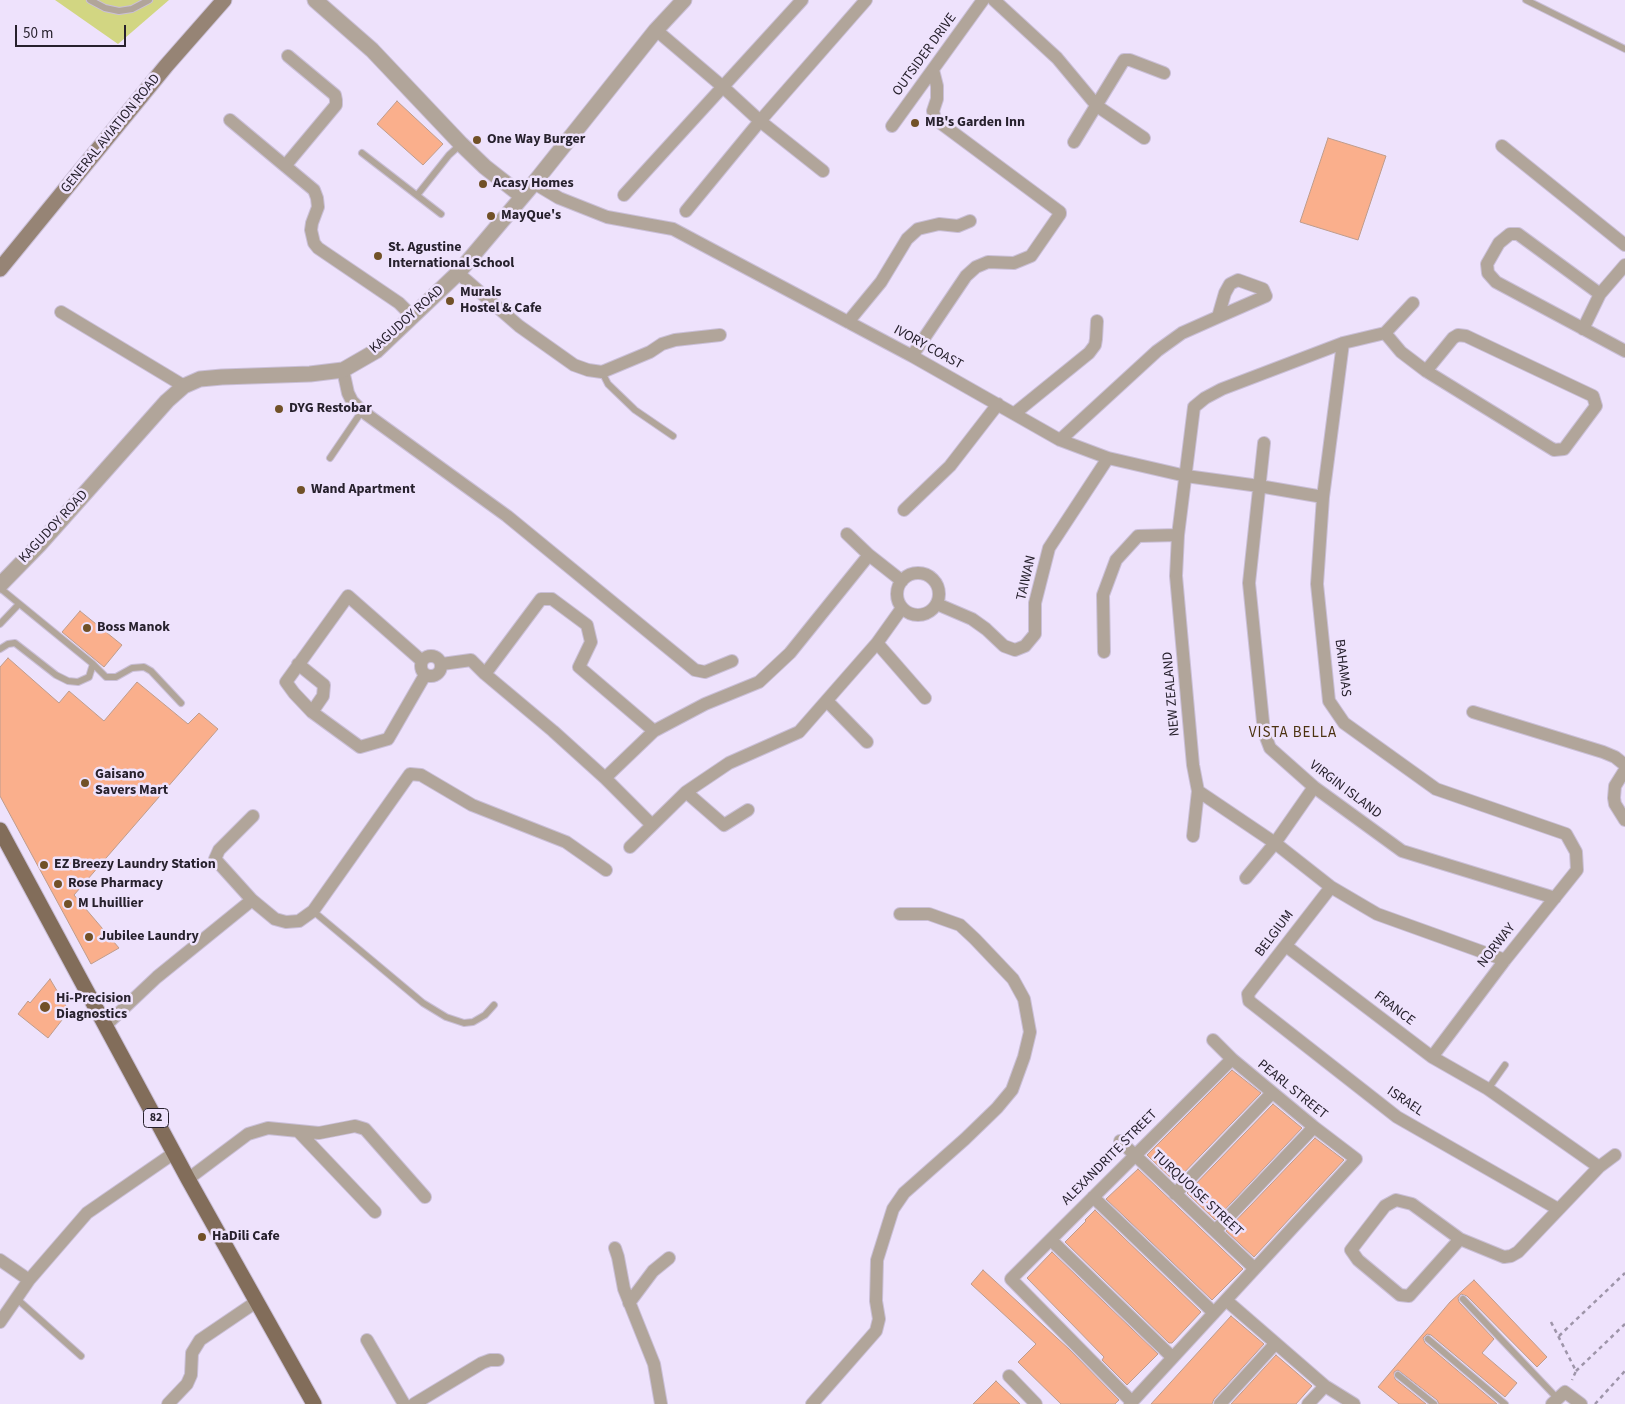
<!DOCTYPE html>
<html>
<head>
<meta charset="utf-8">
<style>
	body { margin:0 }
	#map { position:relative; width:1625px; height:1404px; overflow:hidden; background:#eee2fc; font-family:"Source Sans 3",sans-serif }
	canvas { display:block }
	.scale { position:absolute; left:15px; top:25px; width:111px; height:22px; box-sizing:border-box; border:2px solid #27212d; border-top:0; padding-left:6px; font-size:15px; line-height:18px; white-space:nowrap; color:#27212d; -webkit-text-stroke:4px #eee2fc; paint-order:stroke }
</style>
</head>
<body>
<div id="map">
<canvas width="1625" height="1404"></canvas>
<div class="scale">50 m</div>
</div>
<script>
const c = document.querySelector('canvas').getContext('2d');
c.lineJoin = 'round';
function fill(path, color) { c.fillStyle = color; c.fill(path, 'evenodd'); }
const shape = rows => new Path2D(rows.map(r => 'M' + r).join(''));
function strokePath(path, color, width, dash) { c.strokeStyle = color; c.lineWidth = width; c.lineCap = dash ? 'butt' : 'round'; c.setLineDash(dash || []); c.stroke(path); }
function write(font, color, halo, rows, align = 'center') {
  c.font = font + ' "Source Sans 3",sans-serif'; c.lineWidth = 5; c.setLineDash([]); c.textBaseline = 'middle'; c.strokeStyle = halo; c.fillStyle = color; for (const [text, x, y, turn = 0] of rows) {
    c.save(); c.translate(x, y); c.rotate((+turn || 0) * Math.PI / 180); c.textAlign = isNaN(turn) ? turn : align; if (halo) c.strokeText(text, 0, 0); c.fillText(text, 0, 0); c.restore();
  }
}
fill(shape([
	[55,0,169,0,118,44]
]), '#d2d682');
const building = shape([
	[397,101,443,144,423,165,377,124,397,101],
	[1328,138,1386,156,1358,240,1300,222,1328,138],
	[80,611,122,645,104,667,62,632,80,611],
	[8,658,59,703,69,691,104,721,137,682,188,724,199,713,218,729,74,895,119,948,91,964,0,796,0,667,8,658],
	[50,979,69,1011,48,1038,18,1014,28,1001,30,1003,50,979],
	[1232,1070,1261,1093,1175,1182,1147,1155,1232,1070],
	[1273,1104,1302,1128,1215,1220,1187,1193,1273,1104],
	[1315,1138,1344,1160,1254,1257,1226,1231,1315,1138],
	[1138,1169,1243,1269,1212,1300,1106,1199,1138,1169],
	[1095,1210,1201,1312,1172,1343,1169,1343,1065,1242,1086,1221,1085,1220,1095,1210],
	[1052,1252,1158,1354,1127,1385,1102,1360,1104,1357,1027,1278,1052,1252],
	[983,1270,1069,1349,1119,1400,1115,1404,1061,1404,1018,1362,1036,1344,971,1284,983,1270],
	[1474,1280,1547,1357,1537,1367,1467,1296,1461,1294,1458,1298,1459,1302,1494,1339,1482,1353,1517,1383,1505,1397,1431,1335,1427,1334,1423,1338,1425,1343,1497,1404,1439,1404,1437,1400,1398,1370,1394,1372,1395,1379,1426,1404,1399,1404,1378,1387,1450,1302,1474,1280],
	[1231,1316,1264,1344,1214,1399,1212,1404,1151,1404,1231,1316],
	[1276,1355,1312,1386,1296,1404,1231,1404,1276,1355],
	[996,1381,1020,1404,973,1404,996,1381]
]);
fill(building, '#faaf8c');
strokePath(building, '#be9c8d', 1);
const service = shape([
	[90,0,105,8,119,11,132,9,149,0],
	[1526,0,1625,49],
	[362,153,441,214],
	[418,194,449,155,460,145],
	[602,372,608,384,635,410,673,436],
	[330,458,362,411],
	[0,588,93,664,89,677,78,682,68,681,56,675,15,643,8,644,0,649],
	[0,624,19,604],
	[93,664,106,677,116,677,132,668,144,667,151,671,181,703],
	[313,911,423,1003,446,1017,464,1023,473,1022,485,1015,494,1005],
	[1488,1089,1505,1065],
	[17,1299,81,1356],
	[1463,1299,1557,1398],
	[1428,1339,1505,1404],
	[1398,1375,1434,1404]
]);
const minor = shape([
	[994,0,1057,58,1097,106,1144,138],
	[656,30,723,87,760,121,823,171],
	[230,120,314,190,317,198,318,207,312,223,311,230,314,243,318,248,399,303,413,317],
	[892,126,983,0],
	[1074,142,1124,60,1130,60,1164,73],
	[1502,146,1625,245],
	[285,166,336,105,336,100,335,95,288,56],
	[534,183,559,198,607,217,673,229,912,356,1060,440,1108,458,1186,476,1259,486,1323,497],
	[624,195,802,0],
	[686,211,760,121,866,0],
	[458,273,519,326,574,365,588,370,602,372,650,352,662,344,675,340,720,335],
	[1600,294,1518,234,1510,234,1499,243,1487,264,1488,273,1496,282,1625,351],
	[61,312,184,386],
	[848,322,881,282,907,239,918,229,939,224,958,226,970,221],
	[1583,329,1600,294,1625,265],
	[1385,333,1401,352,1426,371,1554,450,1564,449,1596,406,1593,396,1466,336,1458,335,1453,338,1426,371],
	[1343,343,1323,497,1317,584,1329,701,1344,723,1436,789,1566,834,1576,852,1577,870,1505,960,1432,1057],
	[912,356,966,276,976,267,988,262,1014,263,1031,256,1060,214,1060,212,935,119,933,111,937,99,937,86,933,70],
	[343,370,348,393,352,401,362,411,507,516,695,670,705,672,732,661],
	[1015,413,1089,353,1095,345,1096,339,1097,321],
	[1060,440,1157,351,1182,333,1218,317,1266,296,1263,289,1238,280,1230,284,1225,293,1218,317],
	[1264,443,1249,583,1264,732,1270,748,1314,787,1402,851,1555,898],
	[904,510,950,466,998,404],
	[869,555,902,581],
	'897 594a21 21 0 1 1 42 0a21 21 0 1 1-42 0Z',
	[937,604,972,619,986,629,1004,646,1015,650,1025,646,1035,634,1035,603,1049,548,1108,458],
	[902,608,877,643,925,698],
	[1104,652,1103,595,1116,560,1138,536,1178,535],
	'421 666a10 10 0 1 1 20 0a10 10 0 1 1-20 0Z',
	[422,661,348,596,286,682,294,693,312,712,360,747,388,739,425,675],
	[298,664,324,685,323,696,312,712],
	[442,664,471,660,485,674,553,731,605,778,651,824],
	[485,674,541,599,552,599,587,625,591,642,579,667,654,731],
	[827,701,867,742],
	[1473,712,1603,752,1615,757,1625,765],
	[1625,770,1615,786,1614,798,1615,804,1625,820],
	[605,778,654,731,705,704,759,682,790,653,869,555,847,534],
	[1198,791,1275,843,1331,887,1377,914,1505,960],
	[686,792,724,825,748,810],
	[253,816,219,850,215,859,252,900,275,919,286,922,299,921,313,911,410,774,421,775,472,805,566,842,606,870],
	[1193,836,1198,791,1193,765,1176,576,1178,535,1194,407,1205,398,1222,389,1343,343,1385,333,1413,303],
	[630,847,686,792,729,763,799,732,877,643],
	[1246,878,1275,843,1314,787],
	[1331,887,1248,994,1249,1001,1397,1117,1558,1209],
	[1286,946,1432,1057,1488,1089,1599,1167],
	[105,1026,157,977,252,900],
	[298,1131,375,1212],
	[1120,1141,1254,1268],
	[188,1179,248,1134,268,1128,319,1133,355,1126,365,1129,425,1197],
	[1175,1194,1272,1093],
	[1093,1197,1214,1313],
	[1215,1231,1314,1127],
	[1460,1239,1409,1296,1400,1295,1358,1260,1351,1250,1385,1206,1396,1200,1412,1204,1460,1239,1504,1257,1511,1256,1518,1252,1599,1167,1615,1155],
	[1051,1240,1172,1357],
	[615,1248,618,1257,624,1289,654,1364,661,1404],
	[0,1260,29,1280],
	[1227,1301,1325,1386,1354,1404],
	[629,1303,653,1271,669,1258],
	[0,1322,29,1280,87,1213,174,1153],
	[367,1340,404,1404],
	[1009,1376,1036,1404],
	[1132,1402,1011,1279,1232,1059],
	[168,1404,187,1384,191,1375,192,1353,200,1340,256,1302],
	[414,1404,482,1363,490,1360,498,1360],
	[812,1404,876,1331,879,1319,876,1301,877,1260,893,1209,904,1193,965,1139,997,1108,1012,1090,1024,1057,1030,1032,1024,999,1013,979,975,939,960,925,929,914,900,914],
	[1130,1404,1356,1159,1314,1127,1232,1059,1213,1040],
	[1220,1404,1275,1344],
	[1308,1404,1325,1386],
	[1552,1404,1565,1392,1581,1404]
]);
const tertiary = shape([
	[315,0,372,50,461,144,485,167,522,196],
	[0,585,39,545,167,401,184,386,200,379,222,377,310,374,343,370,376,351,458,273,534,183,656,30,684,0]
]);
const secondary = shape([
	[0,269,166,66,224,0]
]);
const primary = shape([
	[0,830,188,1179,314,1404]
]);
strokePath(service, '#cabfd7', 8);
strokePath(minor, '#cabfd7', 14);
strokePath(tertiary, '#cabfd7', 17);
strokePath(secondary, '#cabfd7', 17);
strokePath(primary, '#cabfd7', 17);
strokePath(shape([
	[1551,1322,1576,1371,1572,1380],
	[1559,1336,1625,1273],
	[1576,1371,1625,1324],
	[1595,1404,1625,1371]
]), '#9e95a9', 2.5, [4, 4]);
strokePath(service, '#b1a59a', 6);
strokePath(minor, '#b1a59a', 12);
strokePath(tertiary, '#b1a59a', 15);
strokePath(secondary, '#968475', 15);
strokePath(primary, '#826d5a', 15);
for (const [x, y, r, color] of [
	[915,123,5,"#715127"],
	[477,140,5,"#715127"],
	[483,184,5,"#715127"],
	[491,216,5,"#715127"],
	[378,256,5,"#715127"],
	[450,301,5,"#715127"],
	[279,409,5,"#715127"],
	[301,490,5,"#715127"],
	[87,628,5,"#715127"],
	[85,783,5,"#715127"],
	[44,865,5,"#715127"],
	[58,884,5,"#715127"],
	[68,904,5,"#715127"],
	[89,937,5,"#715127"],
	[45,1007,6,"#715127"],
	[202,1237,5,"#715127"]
]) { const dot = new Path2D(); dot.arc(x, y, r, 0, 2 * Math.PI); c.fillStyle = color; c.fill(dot); strokePath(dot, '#eee2fc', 2); }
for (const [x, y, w] of [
	[156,1118,25]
]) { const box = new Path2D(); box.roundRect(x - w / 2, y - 9.5, w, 19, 4); c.fillStyle = '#eee2fc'; c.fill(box); strokePath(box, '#27212d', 1); }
write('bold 12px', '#27212d', null, [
	["82",156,1118]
]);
write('14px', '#27212d', '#eee2fc', [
	["OUTSIDER DRIVE",925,55,-54],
	["GENERAL AVIATION ROAD",111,134,-51],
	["KAGUDOY ROAD",407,320,-42],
	["IVORY COAST",928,348,29],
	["KAGUDOY ROAD",54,527,-47],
	["TAIWAN",1027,578,-77],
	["BAHAMAS",1342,668,83],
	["NEW ZEALAND",1172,694,-95],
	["VIRGIN ISLAND",1345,790,37],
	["BELGIUM",1275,934,-53],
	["NORWAY",1497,946,-52],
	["FRANCE",1394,1009,37],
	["PEARL STREET",1292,1090,39],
	["ISRAEL",1405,1102,34],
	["ALEXANDRITE STREET",1110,1158,-45],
	["TURQUOISE STREET",1197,1194,43]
]);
write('bold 14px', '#27212d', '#eee2fc', [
	["MB's Garden Inn",925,123],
	["One Way Burger",487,140],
	["Acasy Homes",493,184],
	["MayQue's",501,216],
	["St. Agustine",388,248],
	["International School",388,264],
	["Murals",460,293],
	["Hostel & Cafe",460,309],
	["DYG Restobar",289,409],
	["Wand Apartment",311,490],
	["Boss Manok",97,628],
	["Gaisano",95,775],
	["Savers Mart",95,791],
	["EZ Breezy Laundry Station",54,865],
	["Rose Pharmacy",68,884],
	["M Lhuillier",78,904],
	["Jubilee Laundry",99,937],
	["Hi-Precision",56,999],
	["Diagnostics",56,1015],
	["HaDili Cafe",212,1237]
], 'left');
c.letterSpacing = '1px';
write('15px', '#4b3210', '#eee2fc', [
	["VISTA BELLA",1293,734]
]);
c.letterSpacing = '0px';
</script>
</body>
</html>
